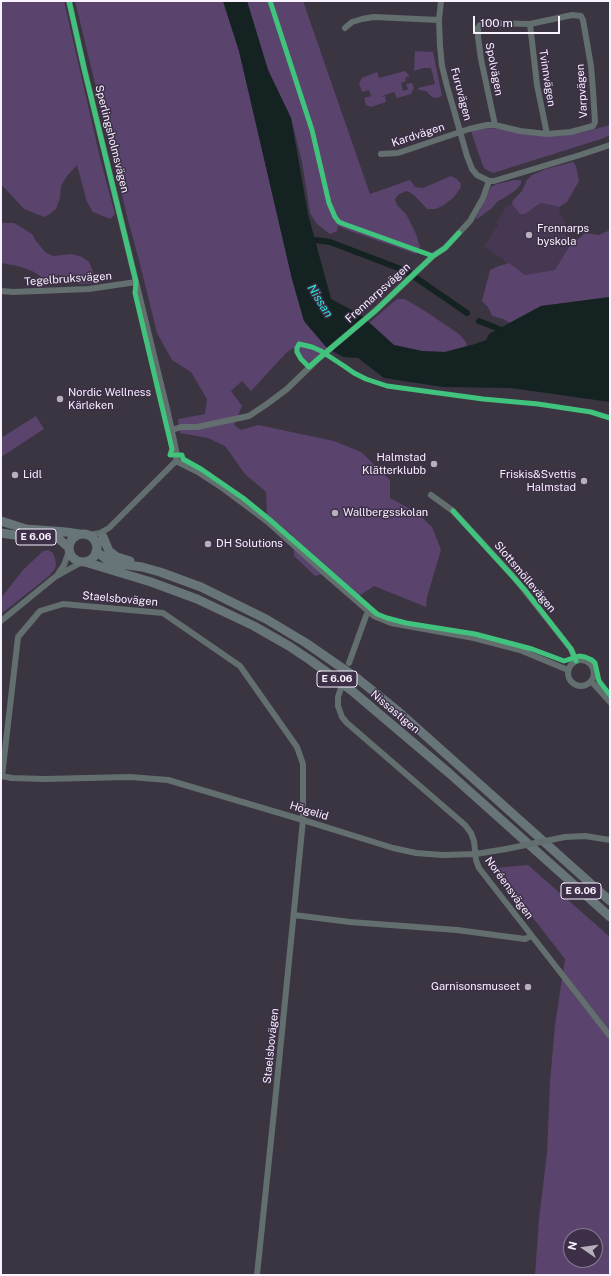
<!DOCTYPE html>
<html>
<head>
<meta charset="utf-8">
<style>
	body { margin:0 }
	#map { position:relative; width:611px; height:1276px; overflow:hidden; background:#3b3541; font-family:"Public Sans",sans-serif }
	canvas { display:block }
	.frame { position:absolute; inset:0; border:2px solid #f8f1fe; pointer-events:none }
	.north { position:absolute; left:563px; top:1228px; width:40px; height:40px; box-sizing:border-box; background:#3c2f47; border:1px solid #877d90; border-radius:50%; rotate:283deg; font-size:11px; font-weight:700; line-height:16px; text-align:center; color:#f8f1fe }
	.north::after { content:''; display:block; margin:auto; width:14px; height:18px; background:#b6afbc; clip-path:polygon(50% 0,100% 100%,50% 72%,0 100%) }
	.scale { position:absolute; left:473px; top:16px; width:87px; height:18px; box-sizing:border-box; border:2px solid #f8f1fe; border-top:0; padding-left:5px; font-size:12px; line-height:14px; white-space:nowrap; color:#f8f1fe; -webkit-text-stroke:3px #3c2f47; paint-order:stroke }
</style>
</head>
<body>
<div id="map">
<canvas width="611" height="1276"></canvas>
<div class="frame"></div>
<div class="north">N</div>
<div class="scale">100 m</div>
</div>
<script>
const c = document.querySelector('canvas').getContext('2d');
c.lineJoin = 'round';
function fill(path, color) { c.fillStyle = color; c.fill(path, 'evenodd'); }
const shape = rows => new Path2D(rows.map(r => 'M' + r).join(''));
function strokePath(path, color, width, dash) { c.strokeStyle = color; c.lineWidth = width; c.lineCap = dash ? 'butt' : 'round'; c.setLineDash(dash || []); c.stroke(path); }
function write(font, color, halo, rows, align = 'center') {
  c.font = font + ' "Public Sans",sans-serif'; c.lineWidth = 3; c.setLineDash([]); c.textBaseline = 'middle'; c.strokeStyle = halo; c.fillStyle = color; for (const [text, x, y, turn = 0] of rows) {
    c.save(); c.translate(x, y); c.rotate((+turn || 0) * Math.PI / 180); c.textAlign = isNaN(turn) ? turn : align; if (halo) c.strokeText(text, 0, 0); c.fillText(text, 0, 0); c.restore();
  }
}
fill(shape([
	[541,203,559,207,560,214,564,219,568,246,566,254,555,270,525,275,484,246,499,224,496,222,507,206,512,204,520,214,525,214]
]), '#463753');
fill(shape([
	[1,1,64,1,101,162,115,214,110,219,93,212,87,202,77,165,67,176,61,186,60,198,56,209,50,214,44,217,24,209,1,184],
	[75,1,223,1,239,51,292,279,304,321,327,348,309,363,293,348,286,353,251,391,242,381,231,391,242,406,234,425,241,430,258,425,334,441,361,452,390,480,390,498,416,512,432,527,441,550,427,597,426,607,374,586,359,596,331,572,315,576,294,556,293,536,267,515,266,492,245,474,225,446,208,438,180,433,178,419,205,414,207,399,191,372,172,360,157,333,140,264,128,220],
	[247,1,303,1,370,194,410,180,415,187,423,188,451,176,457,179,461,184,460,189,453,198,444,205,436,209,427,209,414,195,407,191,399,194,395,199,397,205,406,214,416,234,420,247,416,254,350,231,338,226,337,231,330,234,317,224,310,213,302,162,291,118,268,70],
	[415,51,433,52,442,96,437,98,432,97,426,91,419,90,418,88,435,84,431,68,423,68,414,71],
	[405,71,410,76,405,78,406,81,401,83,403,91,408,89,406,84,412,83,414,88,411,94,397,98,394,92,382,96,382,97,385,96,386,102,371,107,366,105,364,98,371,96,369,90,362,92,359,83,362,78,377,72,379,78],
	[610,125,610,135,601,139,493,173,485,169,483,166,471,131,488,128,500,129,528,135,559,136,580,133],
	[573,162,576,166,579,181,567,202,559,207,541,203,525,214,520,214,512,204,513,200,522,191,527,180,532,175,546,169],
	[514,180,521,180,521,184,516,190,504,198,498,201,492,208,477,219,476,218,491,187,497,184],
	[1,223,14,223,21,227,32,234,36,241,45,252,53,256,72,254,82,257,89,262,94,274,99,278,97,281,95,283,80,284,59,275,50,279,45,279,32,271,18,266,1,263],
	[610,230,610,297,541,306,510,323,503,319,492,316,488,307,482,301,490,270,499,266,509,263,525,275,555,270,569,247,585,233,599,235],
	[397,299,405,299,428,313,459,334,466,342,467,346,445,352,422,351,394,345,369,323],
	[36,416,44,429,1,457,1,438],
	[48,550,53,553,55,558,56,564,55,569,49,576,1,614,1,598,23,570,43,551],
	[528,865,610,937,610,1275,535,1275,539,1219,547,1153,550,1082,555,1025,565,959,494,868],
	[571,1236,595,1236,595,1260,571,1260]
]), '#5a436d');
fill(shape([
	[223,1,247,1,268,70,291,118,308,214,331,299,361,315,394,345,422,351,445,352,475,344,486,340,489,334,541,306,610,297,610,402,511,388,443,387,384,378,358,358,343,357,327,348,304,321,292,279,239,51]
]), '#142322');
strokePath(shape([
	[315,240,330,242,406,271,467,313],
	[479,321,499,329]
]), '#142322', 6);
strokePath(shape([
	[69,1,84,68,168,413,177,455,176,461,109,528,100,533,89,535],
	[441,1,439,20,440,46,442,66,447,86,467,156,472,169,477,175,489,181,494,181,580,155,610,145],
	[530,24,537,85,547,134],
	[345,28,352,22,362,19,374,17,439,20],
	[381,154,398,153,469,129,487,125,495,125,520,131,547,134,571,132,593,126,595,122,593,90,591,66,583,20,581,16,572,15,530,24,485,23,480,25,478,28,478,37,481,59,495,125],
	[1,291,13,292,89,289,136,282],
	[172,430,181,427,197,427,249,416,267,404,287,389,317,360,375,311,433,256,445,248,470,221,483,198,489,181],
	[176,461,198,472,224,489,268,522,330,578,374,616,391,623,474,638,520,650,568,670],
	[431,495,453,511,513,576,571,649,576,661],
	[97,548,104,536],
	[58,574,64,565,69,551],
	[1,621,55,577,82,562],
	'568 673a13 13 0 1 1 26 0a13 13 0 1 1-26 0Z',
	[349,663,366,616,368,612],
	[591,681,610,702],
	[341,688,338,697,338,706,342,717,347,723,465,825,471,833,474,841,476,860,479,868,610,1036],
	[1,776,12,778,44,779,130,777,168,780,303,820,393,848,416,853,443,855,476,854,506,849],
	[2,776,18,637,40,611,63,604,163,613,240,666,297,747,303,764,303,820,275,1102,257,1275],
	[565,837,585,836,610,840],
	[294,915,350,922,457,930,525,939,531,936]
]), '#636f6f', 6);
strokePath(shape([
	[1,521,26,529,66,532,79,534],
	[1,533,28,537,55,537,59,539,68,547],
	'69 548a14 14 0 1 1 28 0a14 14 0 1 1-28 0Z',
	[103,537,109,551,117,557,130,561],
	[96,551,106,559,113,563,142,567,160,572,201,587,266,619,306,643,358,679,399,712,610,901],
	[85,562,151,582,197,599,254,626,289,646,310,660,351,690,449,773,610,917]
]), '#677578', 9);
strokePath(shape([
	[506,849,565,837]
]), '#636f6f', 6);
strokePath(shape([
	[69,1,84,68,136,282,135,293,172,449,170,455,182,455,183,459,201,469,243,498,270,520,377,614,387,618,406,623,475,634,532,649,564,661,579,656,585,657,592,660,595,663,599,681,610,695],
	[270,1,312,130,329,203,335,217,339,222,344,224,433,256],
	[459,233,445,248,433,256,375,311,317,360,309,367,301,359,297,352,297,348,299,344,312,347,321,351,344,366,354,373,366,379,387,386,483,399,538,404,591,412,610,418],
	[453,511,525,590,571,649,576,661]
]), '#40c37c', 5);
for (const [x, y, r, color] of [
	[529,235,4,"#b6afbc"],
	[60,399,4,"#b6afbc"],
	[434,464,4,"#b6afbc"],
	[15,475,4,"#b6afbc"],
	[584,481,4,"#b6afbc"],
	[335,513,4,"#b6afbc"],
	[208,544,4,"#b6afbc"],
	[528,987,4,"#b6afbc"]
]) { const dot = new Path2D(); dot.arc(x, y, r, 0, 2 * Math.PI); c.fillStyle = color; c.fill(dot); strokePath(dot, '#3c2f47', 1.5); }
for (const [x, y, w] of [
	[36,537,40],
	[337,679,40],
	[581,891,40]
]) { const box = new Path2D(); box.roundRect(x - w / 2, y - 8, w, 16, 3); c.fillStyle = '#3c2f47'; c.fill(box); strokePath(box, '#f8f1fe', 1); }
write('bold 10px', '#f8f1fe', null, [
	["E 6.06",36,537],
	["E 6.06",337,679],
	["E 6.06",581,891]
]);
write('11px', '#f8f1fe', '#3c2f47', [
	["Spolvägen",494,69,79],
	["Tvinnvägen",547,78,81],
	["Varpvägen",582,91,-94],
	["Furuvägen",461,94,75],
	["Kardvägen",418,135,-18],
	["Sperlingsholmsvägen",112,139,76],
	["Tegelbruksvägen",68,279,-4],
	["Frennarpsvägen",378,293,-42],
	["Slottsmöllevägen",525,577,50],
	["Staelsbovägen",120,599,5],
	["Nissastigen",395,712,40],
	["Högelid",309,811,17],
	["Noréensvägen",509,888,54],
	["Staelsbovägen",271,1046,-84]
]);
write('11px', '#f8f1fe', '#3c2f47', [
	["Frennarps",537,229],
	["byskola",537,242],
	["Nordic Wellness",68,393],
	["Kärleken",68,406],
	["Halmstad",426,458,"right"],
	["Klätterklubb",426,471,"right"],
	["Lidl",23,475],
	["Friskis&Svettis",576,475,"right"],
	["Halmstad",576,488,"right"],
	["Wallbergsskolan",343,513],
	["DH Solutions",216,544],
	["Garnisonsmuseet",520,987,"right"]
], 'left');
write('italic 12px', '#27e9d9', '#3c2f47', [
	["Nissan",320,301,58]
]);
</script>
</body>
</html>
